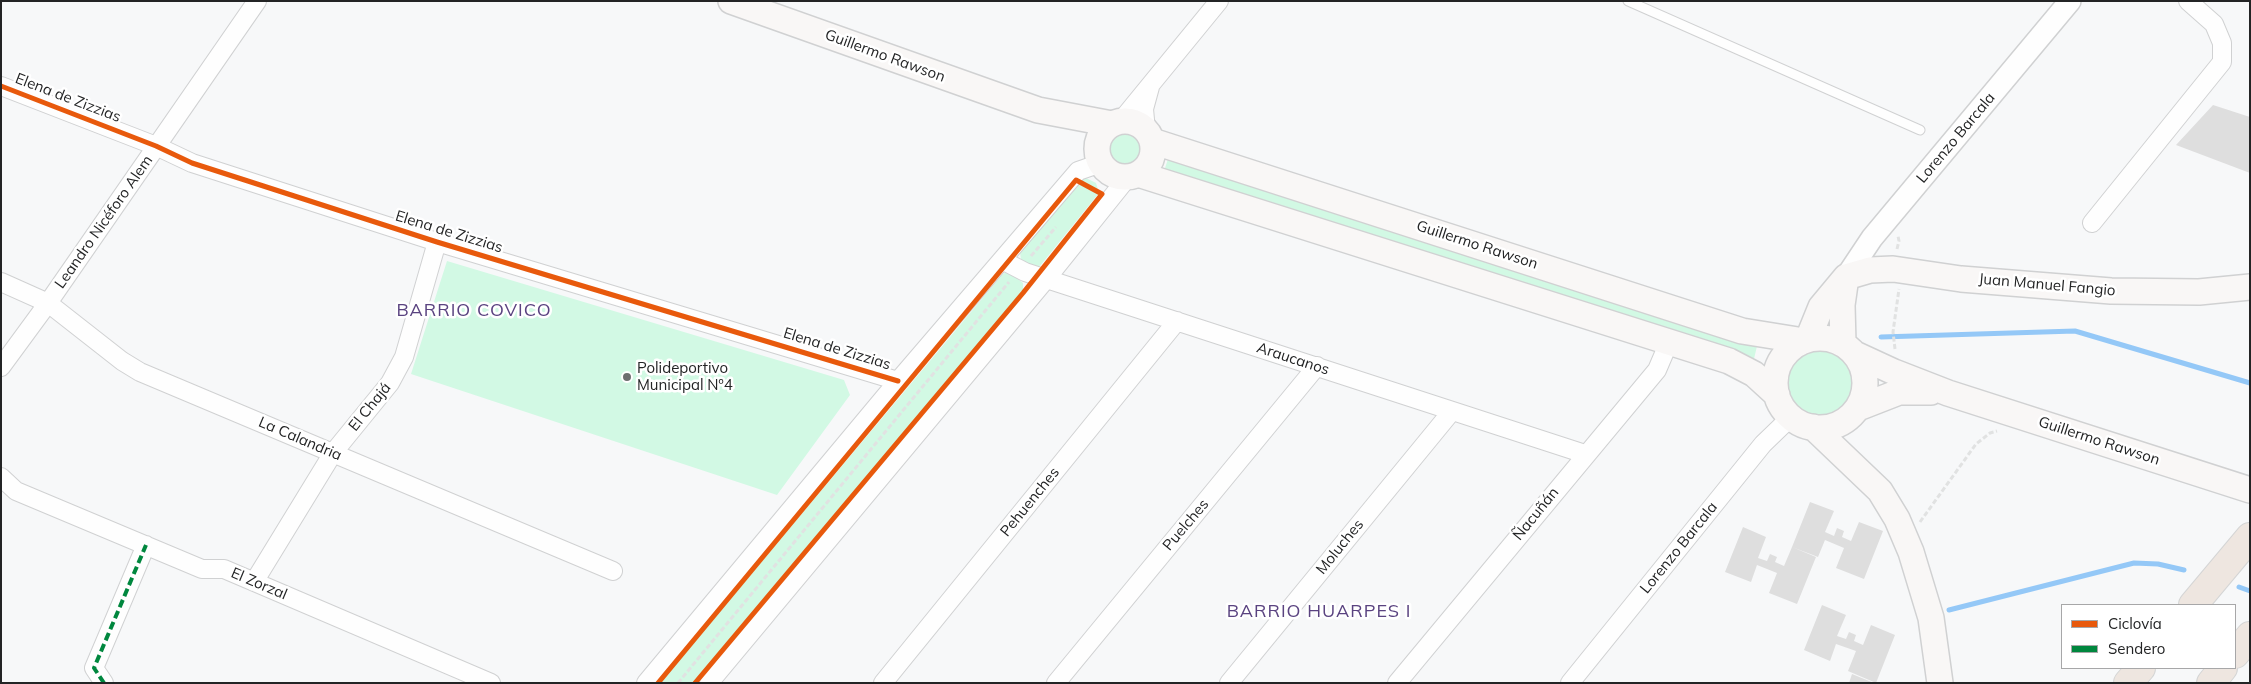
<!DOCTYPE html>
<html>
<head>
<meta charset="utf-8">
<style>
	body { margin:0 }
	#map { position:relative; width:2251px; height:684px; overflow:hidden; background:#f7f8f9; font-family:Mulish,sans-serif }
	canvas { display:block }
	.frame { position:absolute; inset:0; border:2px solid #232425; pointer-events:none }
	.legend { position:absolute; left:2061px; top:604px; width:175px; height:65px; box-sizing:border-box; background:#fff; border:1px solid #a7a7a8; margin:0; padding:6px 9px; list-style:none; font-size:15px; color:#232425 }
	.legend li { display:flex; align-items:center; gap:10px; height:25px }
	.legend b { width:25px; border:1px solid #a7a7a8 }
</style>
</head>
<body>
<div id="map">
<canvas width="2251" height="684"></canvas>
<div class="frame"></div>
<ul class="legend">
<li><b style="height:6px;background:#e8590c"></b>Ciclovía</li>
<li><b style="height:6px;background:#00873e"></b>Sendero</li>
</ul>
</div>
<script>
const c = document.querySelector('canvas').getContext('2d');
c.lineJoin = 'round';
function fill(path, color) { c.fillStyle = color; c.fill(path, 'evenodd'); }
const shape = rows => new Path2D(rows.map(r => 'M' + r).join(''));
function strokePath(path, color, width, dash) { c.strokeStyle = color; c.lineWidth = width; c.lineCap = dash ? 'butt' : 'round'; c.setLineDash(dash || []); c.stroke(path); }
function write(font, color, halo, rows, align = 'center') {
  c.font = font + ' Mulish,sans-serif'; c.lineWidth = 5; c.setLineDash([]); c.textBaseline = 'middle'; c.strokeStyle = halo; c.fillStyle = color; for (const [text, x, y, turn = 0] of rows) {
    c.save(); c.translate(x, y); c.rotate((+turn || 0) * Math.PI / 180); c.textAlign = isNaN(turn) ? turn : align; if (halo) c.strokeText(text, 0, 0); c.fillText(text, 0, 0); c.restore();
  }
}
fill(shape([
	'1105 149a20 20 0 1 1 40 0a20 20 0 1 1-40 0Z',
	[1168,159,1758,342,1753,363,1167,172,1165,168],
	[1086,178,1096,183,1099,193,1040,266,1033,267,1021,259,1020,253,1080,179],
	[447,261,844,380,850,395,777,495,411,374],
	[1006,272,1010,273,1023,283,1023,290,694,683,660,683,1002,275],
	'1786 382a35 35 0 1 1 70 0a35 35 0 1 1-70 0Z'
]), '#d2f9e4');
strokePath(shape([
	[1881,337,2075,331,2250,383],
	[2239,587,2250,591],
	[1949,610,2134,563,2158,564,2184,570]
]), '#94c8f7', 5);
fill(shape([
	[2213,105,2250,117,2250,173,2176,145],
	[1810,502,1834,511,1825,532,1834,536,1837,528,1844,531,1842,537,1851,541,1859,522,1883,531,1864,579,1836,568,1844,548,1825,540,1818,557,1792,547],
	[1743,527,1766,537,1758,558,1767,561,1770,554,1777,557,1775,562,1784,566,1792,547,1816,557,1797,604,1769,593,1777,573,1757,565,1751,582,1725,572],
	[1822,605,1846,615,1837,636,1846,639,1849,632,1856,635,1854,641,1863,645,1871,625,1895,635,1876,683,1848,671,1856,651,1836,644,1830,661,1804,650],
	[1852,674,1874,683,1849,683]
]), '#dedede');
const service = shape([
	[1628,1,1920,130]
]);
const minor = shape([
	[1,86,156,146,192,163,437,242,898,381],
	[1120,122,1219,1],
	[1146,130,1144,109,1150,87],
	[2092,223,2222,62,2222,43,2214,24,2188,1],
	[1002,260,1025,272,1585,454],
	[1,282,48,303,122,361,140,372,613,571],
	[1,367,48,303,257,1],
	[1,477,16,491,202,569,224,569,491,683],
	[254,582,333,453,390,383,404,357,437,242],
	[104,683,94,668,146,545],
	[646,683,898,381,1078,171,1101,163],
	[709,683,1047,278,1128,177],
	[883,683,1177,321],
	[1056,683,1317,366],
	[1229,683,1452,411],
	[1397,683,1657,370,1669,342],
	[1570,683,1763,444,1791,417]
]);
const tertiary = shape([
	[1846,277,1872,238,2070,1]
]);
const secondary = shape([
	[731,1,1038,110,1112,124],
	'1097 149a28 28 0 1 1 56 0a28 28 0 1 1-56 0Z',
	[1152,141,1742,331,1804,341],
	[1138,174,1729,361,1754,374,1777,395],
	[1846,277,1870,270,1893,269,1961,279,2111,291,2199,292,2250,287],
	'1775 383a45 45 0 1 1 90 0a45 45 0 1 1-90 0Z',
	[1808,339,1821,307,1846,277],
	[1843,343,1842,305,1846,277],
	[1855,354,1894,372,1948,393,2250,490],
	[1858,408,1899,392,1931,392],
	[1813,427,1880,491,1897,519,1911,552,1931,618,1940,683]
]);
const motorway = shape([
	[2193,605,2250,537],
	[2235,654,2250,636],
	[2128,683,2141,668],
	[2211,683,2223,668]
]);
strokePath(service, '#d0d1d2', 11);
strokePath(minor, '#d0d1d2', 20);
strokePath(tertiary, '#d0d1d2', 24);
strokePath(secondary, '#d0d1d2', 28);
strokePath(motorway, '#d4d5d5', 30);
strokePath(shape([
	[1897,249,1899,241,1898,236],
	[1031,256,1056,227],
	[1895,349,1893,332,1899,289],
	[1920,522,1976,444,1990,433,1997,431],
	[678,683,1009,282]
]), '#e1e2e2', 3, [5, 2.5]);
strokePath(service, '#fefefe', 9);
strokePath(minor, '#fefefe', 18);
strokePath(tertiary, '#fefefe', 21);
strokePath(secondary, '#f9f7f6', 25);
strokePath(motorway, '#eee6e0', 28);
strokePath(shape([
	[104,683,94,668,146,545]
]), '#00873e', 4, [8, 4]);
strokePath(shape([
	[1,86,156,146,192,163,437,242,898,381],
	[658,683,1076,180,1102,194,1023,293,695,683]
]), '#e8590c', 5);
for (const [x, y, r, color] of [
	[627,377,5,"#6d6e6f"]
]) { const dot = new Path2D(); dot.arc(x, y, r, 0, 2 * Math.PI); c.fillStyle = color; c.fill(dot); strokePath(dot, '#fff', 2); }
write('15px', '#232425', '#fff', [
	["Guillermo Rawson",885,56,20],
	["Elena de Zizzias",68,98,21],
	["Lorenzo Barcala",1956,138,-50],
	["Leandro Nicéforo Alem",104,222,-55],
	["Elena de Zizzias",449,232,17],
	["Guillermo Rawson",1477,245,18],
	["Juan Manuel Fangio",2047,285,5],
	["Elena de Zizzias",837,349,17],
	["Araucanos",1293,359,18],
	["El Chajá",370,407,-51],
	["La Calandria",300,439,23],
	["Guillermo Rawson",2099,441,18],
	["Pehuenches",1030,502,-51],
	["Ñacuñán",1536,514,-51],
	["Puelches",1186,525,-50],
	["Moluches",1340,547,-51],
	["Lorenzo Barcala",1679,548,-51],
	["El Zorzal",259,584,23]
]);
write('15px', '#232425', '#fff', [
	["Polideportivo",637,368],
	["Municipal Nº4",637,385]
], 'left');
c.letterSpacing = '1px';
write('18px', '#5a4380', '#fff', [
	["BARRIO COVICO",474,311],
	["BARRIO HUARPES I",1319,612]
]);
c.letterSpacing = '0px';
</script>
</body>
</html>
